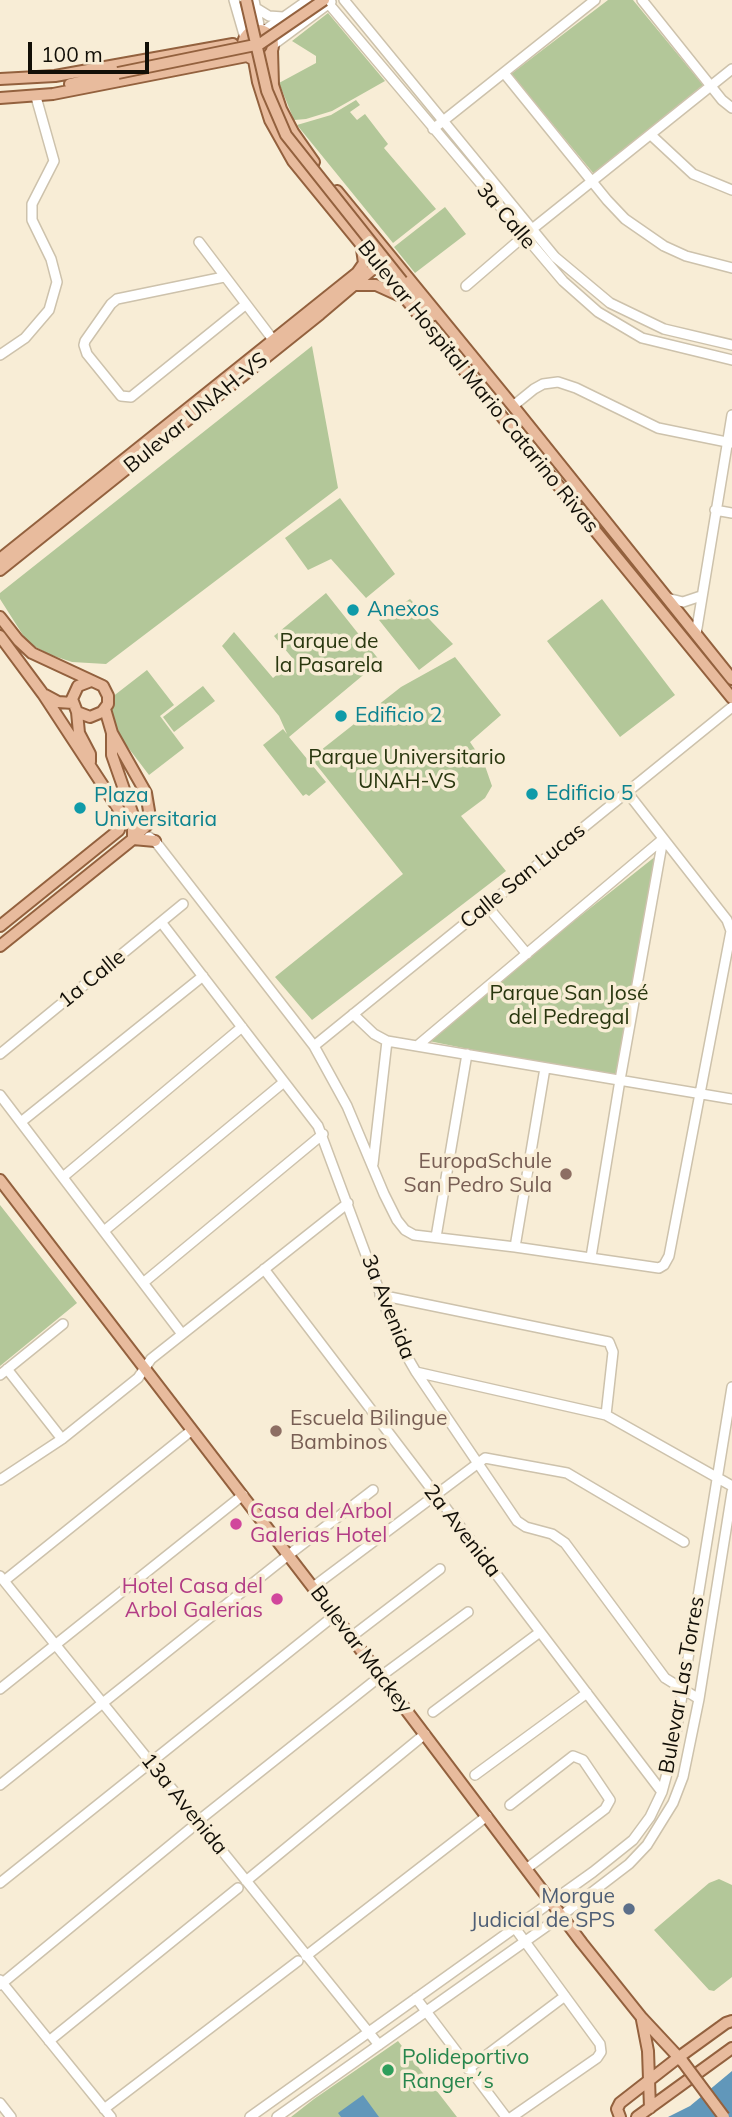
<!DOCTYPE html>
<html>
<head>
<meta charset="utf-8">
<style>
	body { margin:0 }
	#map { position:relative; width:732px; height:2117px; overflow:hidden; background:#f8edd6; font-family:Mulish,sans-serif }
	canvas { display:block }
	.scale { position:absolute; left:28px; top:42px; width:121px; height:32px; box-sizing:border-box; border:4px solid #120f07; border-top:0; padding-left:9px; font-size:21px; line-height:24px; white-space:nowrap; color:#120f07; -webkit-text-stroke:5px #f8edd6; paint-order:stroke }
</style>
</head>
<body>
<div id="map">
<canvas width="732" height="2117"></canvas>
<div class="scale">100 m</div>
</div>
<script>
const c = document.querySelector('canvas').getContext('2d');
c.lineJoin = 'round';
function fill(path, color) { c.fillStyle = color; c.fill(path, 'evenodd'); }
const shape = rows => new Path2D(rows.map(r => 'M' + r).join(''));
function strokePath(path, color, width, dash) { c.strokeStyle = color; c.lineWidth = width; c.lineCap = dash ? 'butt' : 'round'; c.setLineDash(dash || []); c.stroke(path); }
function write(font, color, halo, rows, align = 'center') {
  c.font = font + ' Mulish,sans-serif'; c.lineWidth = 7; c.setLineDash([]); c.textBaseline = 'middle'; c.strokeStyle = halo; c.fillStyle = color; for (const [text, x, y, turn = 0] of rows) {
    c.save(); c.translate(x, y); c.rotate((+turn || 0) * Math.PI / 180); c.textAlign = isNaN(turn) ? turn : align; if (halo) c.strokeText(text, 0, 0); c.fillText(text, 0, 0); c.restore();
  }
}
fill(shape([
	[608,0,633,0,703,85,594,174,511,74],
	[328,13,385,81,332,111,306,119,294,120,279,83,316,63,316,56,292,41],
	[356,100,360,105,350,112,357,120,365,114,388,144,384,148,436,209,393,243,297,125,331,115],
	[445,207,466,234,415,273,394,247],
	[312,346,338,488,106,664,72,662,51,655,28,643,0,599,0,593],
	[340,498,395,574,366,598,331,559,308,570,285,538],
	[326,593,380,661,289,737,326,782,309,796,306,794,303,796,263,745,283,729,287,734,279,716,222,646,234,632,273,678,294,660,274,636],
	[410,599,453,644,419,670,379,620],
	[602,599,675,695,620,737,547,641],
	[455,657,501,715,470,742,484,763,492,786,485,798,461,816,506,871,312,1020,275,977,403,874,311,758,401,687],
	[147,670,174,705,160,716,184,748,149,775,98,708],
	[203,686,215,701,174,732,163,717],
	[661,852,620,1080,424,1040],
	[0,1205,77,1303,0,1366],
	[719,1879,732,1885,732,1977,714,1991,709,1990,654,1930,709,1883],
	[398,2041,457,2117,291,2117,314,2099]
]), '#b3c799');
fill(shape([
	[732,2071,732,2117,668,2117,690,2106],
	[363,2095,379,2117,341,2117,338,2113]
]), '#6197ba');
const minor = shape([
	[234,0,245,38],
	[254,0,260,30],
	[344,0,555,257,610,303,664,329,732,345],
	[642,0,722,100,732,108],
	[328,3,563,281,598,312,642,338,732,360],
	[256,8,269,16,283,17],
	[264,31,308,0],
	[273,45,331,2],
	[504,73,607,200,625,219,664,246,686,256,732,268],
	[433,129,595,0],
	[651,135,693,174,732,190],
	[199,242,274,341],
	[224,277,117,299,111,304,85,341,84,345,87,354,121,396,131,397,245,305],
	[466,286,531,230,732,69],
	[0,355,25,338,49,310,57,282,51,259,32,220,32,204,54,161,36,97],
	[513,406,534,389,543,384,558,382,576,388,658,428,732,443],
	[715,510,732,513],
	[667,598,683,602,701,596],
	[696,634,732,415],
	[149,837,155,841,314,1046,347,1106,384,1194,397,1220,405,1230,414,1235,515,1247,659,1268,664,1265,669,1256,731,931,727,920,627,792],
	[487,906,527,954],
	[161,922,318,1126,398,1341,416,1372,517,1521,526,1527,552,1534,565,1543,665,1678,699,1699],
	[353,1014,374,1034,387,1041,732,1099],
	[314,1046,732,707],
	[417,1046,663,839],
	[0,1054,183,904],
	[0,1095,182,1334],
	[21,1122,203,976],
	[373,1164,387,1041],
	[63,1177,242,1027],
	[104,1231,284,1082],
	[436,1237,467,1054],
	[515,1247,545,1068],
	[591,1257,620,1080,663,839],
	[264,1269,662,1792],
	[143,1283,323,1134],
	[380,1295,609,1342,613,1352,606,1415],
	[7,1369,62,1439],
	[416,1372,606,1415,732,1486],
	[0,1375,63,1324],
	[0,1480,62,1439,138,1378,151,1359,348,1203],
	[0,1576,379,2045],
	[4,1581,192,1430],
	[313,1587,485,1458,567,1473,684,1542],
	[351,1637,440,1569],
	[0,1689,243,1495],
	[433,1712,540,1632],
	[475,1775,587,1693],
	[0,1785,282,1560,373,1490],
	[510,1805,573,1756,583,1760,610,1800,605,1809,526,1869],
	[198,1821,373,1682,468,1612],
	[246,1881,425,1734],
	[0,1883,335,1615],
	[306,1956,487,1816],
	[0,1980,111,2117],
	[0,1985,190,1829],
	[416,1998,506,2117],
	[49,2041,238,1888],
	[468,2069,565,1996],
	[0,2103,11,2117],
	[104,2109,298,1961],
	[250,2117,593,1872,633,1840,650,1817,662,1792,673,1751,732,1387],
	[277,2117,561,1916,629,1864,647,1845,673,1803,683,1777,699,1699,732,1492],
	[512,2117,597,2058,601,2052,600,2044,515,1928]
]);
const major = shape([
	'243 45a15 15 0 1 1 30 0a15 15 0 1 1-30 0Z',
	[272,50,273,85,281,109,293,132,314,162],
	[254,60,258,82,270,120,293,161,732,698],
	[0,79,55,76,233,44],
	[70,84,118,73],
	[0,98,53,94,247,56],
	[337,191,513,406,732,679],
	[402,281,423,308,434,315],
	[357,285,376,285,398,295],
	[0,559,357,273,364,263,362,249],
	[0,570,320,314,380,263],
	[0,617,18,640,32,653,103,686,108,696,108,704,102,712,90,717,77,712,72,699,78,686,91,681],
	[0,636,43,694,121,813,119,830,0,926],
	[45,695,58,702,73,703],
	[105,709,112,733,112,755,133,815,133,839],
	[77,712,79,733,90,754,90,762],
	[133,839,155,841],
	[0,946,133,839,147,825,150,817,146,793,112,733],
	[0,1180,351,1637,582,1943,642,2018,683,2062],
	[642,2020,648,2051,650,2108],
	[620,2117,617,2109,620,2103,679,2057,726,2023,732,2021],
	[637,2117,732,2048]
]);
strokePath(minor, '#cdc2ac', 12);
strokePath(major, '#93613e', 14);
strokePath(minor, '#fff', 9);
strokePath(major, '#e8bb9d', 10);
const majorBridge = shape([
	[246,0,267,91,286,135,402,281],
	[118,73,260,44,324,0],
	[683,2062,724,2117]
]);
strokePath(majorBridge, '#93613e', 14, []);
strokePath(majorBridge, '#e8bb9d', 10);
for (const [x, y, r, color] of [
	[353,610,7,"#0f9aa8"],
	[341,716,7,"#0f9aa8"],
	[532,794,7,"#0f9aa8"],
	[80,808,7,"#0f9aa8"],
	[566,1174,7,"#8d6e63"],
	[276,1431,7,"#8d6e63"],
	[236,1524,7,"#d1479c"],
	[277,1599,7,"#d1479c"],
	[629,1909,7,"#5c6f8a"],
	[388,2070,7,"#2e9e5b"]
]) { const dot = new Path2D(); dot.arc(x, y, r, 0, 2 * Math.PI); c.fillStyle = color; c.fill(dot); strokePath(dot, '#f8edd6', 2.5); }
write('21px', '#120f07', '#f8edd6', [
	["3a Calle",506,216,50],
	["Bulevar Hospital Mario Catarino Rivas",478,387,51],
	["Bulevar UNAH-VS",196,413,-39],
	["Calle San Lucas",523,876,-39],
	["1a Calle",92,979,-39],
	["3a Avenida",388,1307,68],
	["2a Avenida",462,1531,52],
	["Bulevar Mackey",361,1650,53],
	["Bulevar Las Torres",682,1685,-80],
	["13a Avenida",184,1804,51]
]);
write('21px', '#0d838f', '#f8edd6', [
	["Anexos",367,610],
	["Edificio 2",355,716],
	["Edificio 5",546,794],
	["Plaza",94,796],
	["Universitaria",94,820]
], 'left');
write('21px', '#29370f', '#f8edd6', [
	["Parque de",329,642],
	["la Pasarela",329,666],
	["Parque Universitario",407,758],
	["UNAH-VS",407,782],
	["Parque San José",569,994],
	["del Pedregal",569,1018]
]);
write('21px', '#785e54', '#f8edd6', [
	["EuropaSchule",552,1162],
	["San Pedro Sula",552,1186],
	["Escuela Bilingue",290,1419,"left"],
	["Bambinos",290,1443,"left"]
], 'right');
write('21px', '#b23c85', '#f8edd6', [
	["Casa del Arbol",250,1512],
	["Galerias Hotel",250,1536],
	["Hotel Casa del",263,1587,"right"],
	["Arbol Galerias",263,1611,"right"]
], 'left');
write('21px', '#4e5e75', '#f8edd6', [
	["Morgue",615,1897],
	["Judicial de SPS",615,1921]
], 'right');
write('21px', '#27864d', '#f8edd6', [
	["Polideportivo",402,2058],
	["Ranger´s",402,2082]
], 'left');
</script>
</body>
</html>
